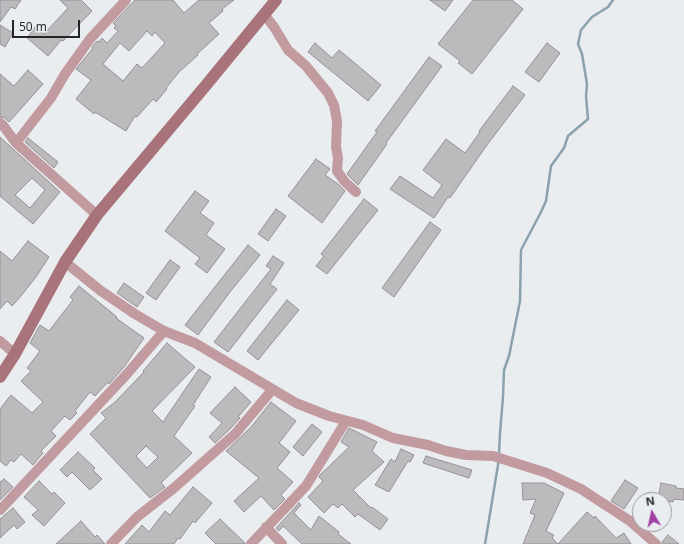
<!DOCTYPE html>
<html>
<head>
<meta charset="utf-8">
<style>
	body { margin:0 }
	#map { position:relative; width:684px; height:544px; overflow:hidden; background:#eaedf0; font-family:"Open Sans",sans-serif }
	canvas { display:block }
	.north { position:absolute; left:632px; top:492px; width:40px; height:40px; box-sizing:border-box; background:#eaedf0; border:1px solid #9a9d9f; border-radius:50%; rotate:351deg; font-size:11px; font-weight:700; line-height:16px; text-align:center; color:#232425 }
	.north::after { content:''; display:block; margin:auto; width:14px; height:18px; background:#a33fa4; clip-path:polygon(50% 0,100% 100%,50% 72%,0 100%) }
	.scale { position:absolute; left:12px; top:20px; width:68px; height:18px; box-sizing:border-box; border:2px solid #232425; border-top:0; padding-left:5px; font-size:12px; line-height:14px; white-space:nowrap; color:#232425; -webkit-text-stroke:3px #eaedf0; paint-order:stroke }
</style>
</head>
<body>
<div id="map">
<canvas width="684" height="544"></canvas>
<div class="north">N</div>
<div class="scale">50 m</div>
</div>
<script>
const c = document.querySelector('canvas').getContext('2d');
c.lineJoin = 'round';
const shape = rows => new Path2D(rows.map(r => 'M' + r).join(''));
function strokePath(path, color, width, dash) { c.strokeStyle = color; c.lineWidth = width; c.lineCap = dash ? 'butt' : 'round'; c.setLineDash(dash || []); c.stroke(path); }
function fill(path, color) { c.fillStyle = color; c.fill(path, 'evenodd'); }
strokePath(shape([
	[499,454,500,433,503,397,504,370,509,356,520,301,521,250,540,214,546,201,551,166,564,148,568,136,588,119,586,96,587,84,582,54,578,44,581,30,592,17,608,7,613,0],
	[485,544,499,459]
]), '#8ba2ae', 2.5);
const building = shape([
	[0,0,21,0,15,9,11,7,0,22,0,0],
	[60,0,81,0,92,11,63,41,61,40,48,56,27,38,35,27,44,34,68,8,60,0],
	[135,0,173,0,184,13,199,0,234,0,222,9,223,11,209,23,219,34,197,54,198,55,179,72,166,88,167,89,156,102,153,99,137,117,135,116,126,131,95,112,94,114,76,99,91,80,76,69,93,48,92,47,97,41,99,42,102,38,107,43,118,31,114,28,116,26,113,23,135,0],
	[147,31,152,36,155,32,165,43,142,68,137,64,123,81,103,64,120,43,129,51,147,31],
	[430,0,453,0,445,11,430,0],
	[473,0,512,0,523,9,472,74,458,63,460,61,438,44,473,0],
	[0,25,13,33,5,47,0,44,0,25],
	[315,43,332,58,339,50,381,85,368,101,308,52,315,43],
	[547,43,560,53,539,82,525,72,547,43],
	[429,57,442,66,386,143,387,144,358,185,347,174,377,132,375,131,429,57],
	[28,70,43,84,9,122,5,118,0,117,0,74,14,86,28,70],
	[513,86,525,95,487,145,450,198,448,197,434,218,390,189,400,176,433,198,442,185,423,170,446,139,465,153,480,132,479,131,513,86],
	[0,137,60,192,33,224,0,196,0,137],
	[32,178,45,190,30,208,15,195,32,178],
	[28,138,58,162,54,168,25,142,28,138],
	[316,159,330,169,325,175,338,184,345,191,322,223,288,196,316,159],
	[195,191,209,201,200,213,214,223,206,235,225,249,207,273,195,264,200,258,165,231,195,191],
	[364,199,378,210,327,274,316,266,324,256,321,254,364,199],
	[276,209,286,216,268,241,258,234,276,209],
	[430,222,441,230,394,297,382,288,430,222],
	[28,241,49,257,36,277,21,296,12,306,7,301,0,309,0,251,12,261,28,241],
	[248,245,260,255,230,292,198,335,185,325,248,245],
	[273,256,284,263,270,284,277,289,228,352,214,342,271,269,266,266,273,256],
	[170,260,180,267,156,300,146,293,170,260],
	[124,283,144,297,137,307,117,293,124,283],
	[79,286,117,317,116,318,144,338,124,367,109,384,108,382,95,396,90,392,75,411,77,413,70,420,65,416,51,431,56,436,41,451,43,453,33,465,21,454,14,462,11,460,6,466,0,461,0,409,11,395,32,413,43,402,21,381,31,371,27,368,40,351,30,343,40,325,49,331,73,300,70,297,79,286],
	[287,300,299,310,258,360,247,351,287,300],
	[167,343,195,367,152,411,163,422,199,369,211,377,193,405,195,406,174,436,192,453,161,483,165,487,150,498,90,434,106,418,101,413,114,403,144,372,143,371,167,343],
	[146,446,158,457,147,468,136,456,146,446],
	[235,387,251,402,238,417,240,418,230,429,215,443,209,437,222,423,210,413,235,387],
	[271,402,296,421,279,443,290,452,277,468,293,482,281,495,285,499,274,510,261,496,244,512,234,501,259,478,226,451,251,427,271,402],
	[312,424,322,432,303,456,293,447,312,424],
	[349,428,377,442,372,451,384,462,353,490,371,508,372,507,388,519,380,530,358,514,355,517,342,504,338,508,333,504,324,513,308,497,323,481,319,477,320,475,349,447,341,442,349,428],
	[401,449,414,455,410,462,408,461,389,492,375,485,391,459,395,462,401,449],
	[78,452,95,468,93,470,102,479,90,490,72,472,67,477,60,470,78,452],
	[426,456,472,470,469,478,423,463,426,456],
	[4,479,13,487,0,500,0,482,4,479],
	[625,480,638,488,624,509,611,501,625,480],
	[39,481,52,494,54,492,65,503,44,526,32,515,38,510,24,497,39,481],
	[522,483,544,483,564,493,546,531,554,535,552,538,558,544,587,512,594,518,595,516,616,538,624,533,631,544,523,544,535,515,530,513,536,499,523,500,522,483],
	[661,483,676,486,676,488,684,489,684,500,674,499,673,502,658,499,661,483],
	[193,487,212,503,195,523,193,521,180,539,178,538,174,544,125,544,142,525,149,532,165,511,170,515,193,487],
	[299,503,301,505,294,513,311,530,319,516,339,532,338,534,351,544,302,544,283,526,279,531,276,528,299,503],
	[13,508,25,522,17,529,14,525,0,538,0,519,13,508],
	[220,519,245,543,245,544,216,544,205,533,220,519],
	[81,521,95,537,97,535,105,544,56,544,81,521],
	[668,535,679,544,662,544,662,542,668,535]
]);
fill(building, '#bdbabe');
strokePath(building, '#949195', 1);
strokePath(shape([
	[264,14,274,27,288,50,306,66,328,93,334,105,337,121,336,147,338,158,337,171,345,182,356,192],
	[0,123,2,124,16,143,97,215],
	[16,143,51,98,65,74,90,39,126,0],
	[65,262,101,291,135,314,164,331,195,343,296,403,329,416,363,425,393,438,428,445,446,451,466,455,493,456,547,473,581,489,630,521,656,544],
	[0,341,15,354],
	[0,510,126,375,164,331],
	[266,527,282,544],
	[111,544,137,517,174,488,235,434,272,390],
	[251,544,306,486,346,421]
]), '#c19ba0', 10);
strokePath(shape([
	[0,377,15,354,65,262,97,215,207,84,276,0]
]), '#a9737b', 12);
</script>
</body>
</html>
